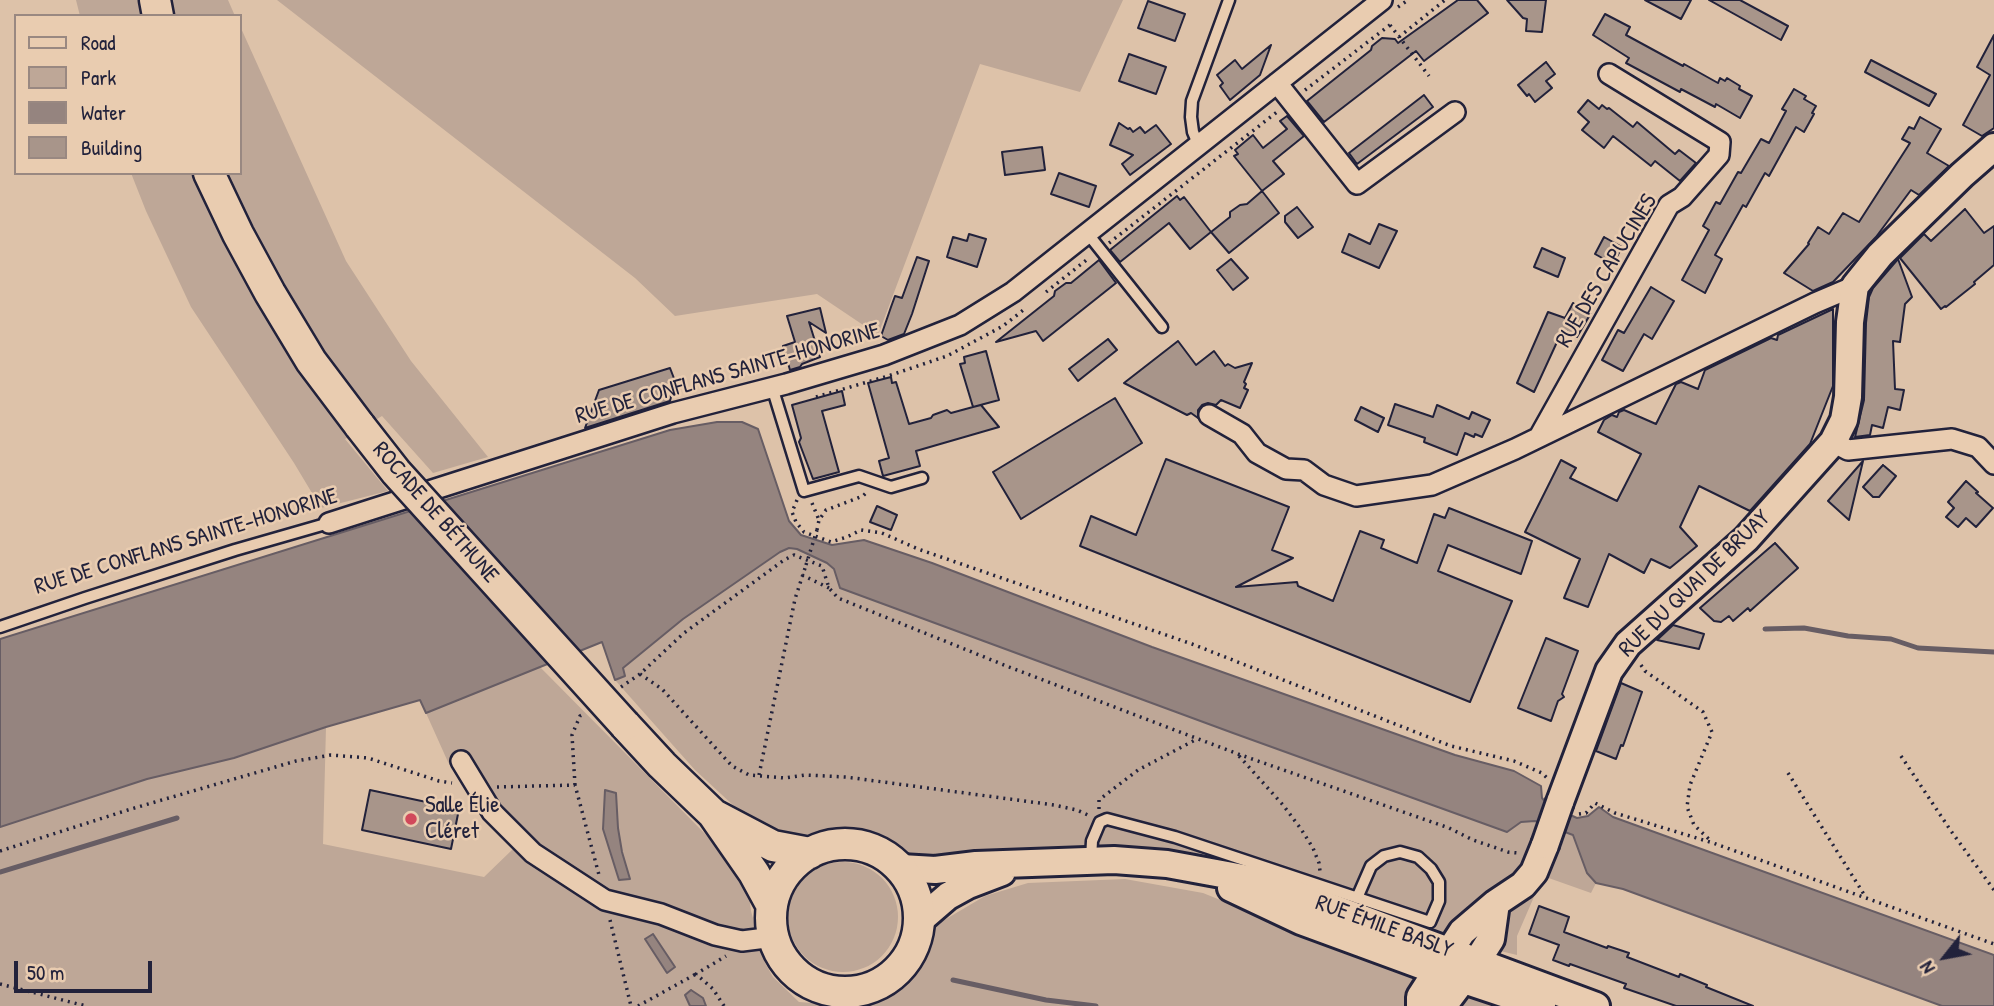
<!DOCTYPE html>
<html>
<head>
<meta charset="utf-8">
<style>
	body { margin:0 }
	#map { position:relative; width:1994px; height:1006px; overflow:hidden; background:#ddc2a9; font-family:"Patrick Hand",sans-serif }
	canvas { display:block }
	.legend { position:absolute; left:14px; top:14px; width:228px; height:161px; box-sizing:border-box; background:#e9ccb0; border:2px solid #998881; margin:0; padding:9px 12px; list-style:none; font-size:21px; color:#22223b }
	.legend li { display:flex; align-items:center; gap:14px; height:35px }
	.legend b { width:35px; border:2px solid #998881 }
	.north { position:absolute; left:1910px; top:922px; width:70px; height:70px; -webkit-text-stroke:5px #e9ccb0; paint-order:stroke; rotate:239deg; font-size:19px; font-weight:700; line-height:28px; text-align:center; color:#22223b }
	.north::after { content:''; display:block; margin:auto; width:24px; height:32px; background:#22223b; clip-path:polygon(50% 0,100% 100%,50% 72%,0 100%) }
	.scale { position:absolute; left:14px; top:961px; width:138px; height:32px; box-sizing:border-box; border:4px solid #22223b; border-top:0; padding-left:9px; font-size:21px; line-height:24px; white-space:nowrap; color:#22223b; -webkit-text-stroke:5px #e9ccb0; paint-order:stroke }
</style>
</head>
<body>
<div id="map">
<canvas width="1994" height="1006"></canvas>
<ul class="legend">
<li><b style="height:9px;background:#e9ccb0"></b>Road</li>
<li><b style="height:19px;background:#bea797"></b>Park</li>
<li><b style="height:19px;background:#95847f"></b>Water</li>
<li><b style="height:19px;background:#a8958a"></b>Building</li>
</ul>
<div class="north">N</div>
<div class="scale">50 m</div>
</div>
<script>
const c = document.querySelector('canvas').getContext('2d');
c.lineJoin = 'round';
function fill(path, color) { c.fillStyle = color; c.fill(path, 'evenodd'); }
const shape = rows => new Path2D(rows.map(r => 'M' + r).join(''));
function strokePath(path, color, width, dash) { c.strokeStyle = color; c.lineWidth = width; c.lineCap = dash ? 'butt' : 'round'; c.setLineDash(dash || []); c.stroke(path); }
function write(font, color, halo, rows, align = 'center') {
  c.font = font + ' "Patrick Hand",sans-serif'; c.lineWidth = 5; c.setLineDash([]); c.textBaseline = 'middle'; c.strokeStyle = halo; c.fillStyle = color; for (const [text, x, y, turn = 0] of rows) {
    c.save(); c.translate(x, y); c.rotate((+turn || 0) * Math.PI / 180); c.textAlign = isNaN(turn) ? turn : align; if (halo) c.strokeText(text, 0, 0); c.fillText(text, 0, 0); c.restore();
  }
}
fill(shape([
	[76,0,228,0,235,16,80,16],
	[277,0,1123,0,1080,92,980,64,878,335,817,294,675,316,635,278],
	[240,26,346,261,411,361,488,457,433,473,382,416,345,439,388,491,321,508,294,463,191,307,146,211,131,173,240,173],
	[789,548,797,549,827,563,834,569,840,588,1233,733,1507,832,1521,822,1535,821,1573,835,1587,873,1596,883,1591,893,1543,876,1517,936,1517,955,1438,936,1192,857,1124,846,1048,847,929,858,913,857,894,850,869,836,850,831,833,830,792,840,747,818,695,770,615,680,624,676,623,668,683,619,780,552],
	[540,667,725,854,749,893,751,911,765,963,773,977,799,1002,852,1006,706,1006,703,998,685,995,690,1006,0,1006,0,827,147,779,234,758,326,727,323,844,484,877,513,849,499,836,448,762,426,713],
	'788 917a55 55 0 1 1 110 0a55 55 0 1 1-110 0Z',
	[1125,879,1203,893,1386,967,1492,1006,868,1006,880,1002,907,983,930,952,936,925,985,896,1028,883]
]), '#bea797');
const water = shape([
	[717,422,742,422,758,429,789,521,801,535,832,545,864,540,932,563,1152,647,1455,755,1514,771,1541,786,1542,798,1548,805,1577,818,1588,816,1599,807,1613,817,1994,955,1994,1006,1942,1006,1623,889,1596,883,1587,873,1573,835,1535,821,1521,822,1507,832,1233,733,840,588,834,569,827,563,797,549,789,548,780,552,683,619,623,668,625,676,615,680,602,642,426,713,420,700,326,727,234,758,147,779,0,827,0,639,670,430,717,422],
	[605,790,616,793,618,828,622,852,630,879,619,880,603,829,605,790],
	[653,934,675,967,667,973,645,939,653,934],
	[691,990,703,998,706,1006,690,1006,685,995,691,990]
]);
fill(water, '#95847f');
strokePath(water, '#675d64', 2);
strokePath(shape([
	[1765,629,1804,628,1848,636,1891,639,1918,648,1994,652],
	[0,872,177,818],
	[953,980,1046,1000,1096,1006]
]), '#675d64', 5);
const building = shape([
	[1458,0,1477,0,1488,13,1424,61,1416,51,1324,122,1307,101,1371,50,1372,46,1382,38,1395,39,1398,43,1458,0],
	[1507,0,1546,0,1542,32,1526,31,1527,19,1523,18,1507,0],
	[1645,0,1691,0,1681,19,1645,0],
	[1709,0,1740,0,1788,26,1781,40,1709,0],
	[1148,1,1185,14,1175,41,1138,28,1148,1],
	[1605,14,1630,27,1626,35,1683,66,1684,64,1718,83,1720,78,1725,81,1727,78,1740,86,1739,89,1752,96,1740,118,1716,104,1715,107,1681,89,1680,92,1626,63,1629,58,1593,35,1605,14],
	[1994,35,1994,128,1982,136,1963,125,1990,75,1977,67,1994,35],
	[1271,45,1260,75,1230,100,1220,86,1223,83,1217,75,1235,60,1242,69,1271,45],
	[1129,54,1166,67,1156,94,1119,81,1129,54],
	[1871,60,1936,94,1929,106,1865,72,1871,60],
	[1546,62,1555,74,1546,81,1552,88,1535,102,1529,94,1527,96,1518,85,1546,62],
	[1794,89,1806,96,1804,99,1816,106,1812,113,1814,114,1804,132,1796,127,1769,176,1765,173,1746,207,1743,205,1715,255,1722,259,1705,293,1682,280,1709,230,1703,226,1716,202,1720,204,1738,172,1741,173,1761,139,1769,143,1786,111,1782,109,1794,89],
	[1424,95,1433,107,1357,164,1349,153,1424,95],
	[1588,100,1599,109,1602,105,1607,109,1609,108,1633,127,1637,122,1675,154,1679,150,1696,163,1680,181,1655,161,1651,166,1613,136,1604,148,1582,130,1589,122,1578,112,1588,100],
	[1287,116,1304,136,1273,161,1284,174,1262,191,1234,156,1238,154,1235,150,1253,135,1263,148,1287,129,1280,121,1287,116],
	[1920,117,1941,129,1927,153,1949,166,1919,195,1911,190,1876,237,1833,282,1813,291,1784,273,1809,244,1808,243,1818,227,1829,234,1843,213,1859,222,1910,143,1902,139,1909,127,1914,129,1920,117],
	[1119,123,1128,129,1130,128,1133,132,1140,127,1145,133,1156,125,1171,144,1130,175,1122,164,1133,155,1110,145,1119,123],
	[1042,147,1045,170,1005,175,1002,152,1042,147],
	[1059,173,1096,186,1089,207,1051,194,1059,173],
	[1262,191,1279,213,1229,253,1211,232,1190,249,1169,223,1120,262,1110,250,1177,196,1180,200,1184,197,1211,232,1230,217,1230,212,1240,205,1247,204,1262,191],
	[1297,207,1313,227,1298,238,1285,222,1285,216,1297,207],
	[1965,209,1984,233,1994,226,1994,265,1974,282,1975,284,1946,307,1945,306,1941,309,1900,258,1924,234,1931,241,1965,209],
	[1379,224,1397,231,1379,268,1342,252,1349,234,1370,244,1379,224],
	[969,234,986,239,977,267,947,257,953,237,967,241,969,234],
	[1604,237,1622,247,1613,264,1595,254,1604,237],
	[1542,248,1565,258,1558,277,1534,267,1542,248],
	[917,257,929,261,912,314,904,334,888,340,881,336,891,307,895,296,902,298,917,257],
	[1231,259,1248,278,1233,290,1217,270,1231,259],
	[1898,259,1912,297,1905,304,1900,342,1893,341,1895,389,1904,390,1900,410,1888,407,1883,428,1872,425,1870,435,1855,437,1864,400,1866,323,1869,297,1873,288,1898,259],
	[1099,260,1116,283,1043,341,1036,331,996,342,1054,296,1055,291,1066,283,1071,283,1099,260],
	[1651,287,1674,301,1652,339,1644,334,1623,371,1602,360,1618,330,1624,333,1651,287],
	[1573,303,1591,313,1577,337,1563,329,1534,392,1517,383,1548,312,1565,318,1573,303],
	[820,308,826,333,809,322,820,357,802,364,800,367,790,370,783,346,795,342,787,316,820,308],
	[1833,309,1833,386,1810,444,1750,511,1699,486,1680,527,1697,546,1670,568,1651,559,1644,573,1609,554,1588,607,1564,598,1580,559,1525,532,1561,460,1576,468,1570,478,1617,501,1641,454,1598,432,1604,420,1612,415,1617,417,1619,412,1624,410,1656,424,1676,384,1681,382,1698,389,1705,370,1771,338,1777,340,1778,335,1833,309],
	[1108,339,1117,350,1078,381,1069,369,1108,339],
	[1178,341,1196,365,1214,351,1225,366,1228,364,1235,368,1252,363,1244,382,1246,384,1244,388,1248,390,1240,408,1221,400,1216,405,1208,403,1202,405,1198,410,1198,418,1191,413,1187,415,1124,383,1178,341],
	[986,351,999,400,973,407,981,405,999,427,916,451,920,466,883,476,879,461,889,458,868,383,891,377,892,383,896,382,909,424,931,418,933,415,947,410,951,413,973,407,960,364,965,363,964,357,986,351],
	[670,368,675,381,670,401,585,428,599,390,670,368],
	[842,391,845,405,822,411,839,472,813,479,799,442,801,438,792,405,842,391],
	[1115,398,1142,443,1021,519,993,472,1115,398],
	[1395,404,1433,417,1437,405,1469,419,1472,412,1490,420,1482,437,1475,434,1474,437,1465,433,1457,455,1424,442,1425,438,1388,425,1395,404],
	[1361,407,1384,418,1378,432,1355,420,1361,407],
	[1166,459,1289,507,1272,550,1293,558,1236,587,1297,582,1298,586,1333,601,1360,531,1384,540,1381,548,1417,563,1434,514,1445,518,1449,508,1532,541,1521,574,1448,545,1438,571,1512,601,1470,702,1080,546,1091,516,1136,535,1166,459],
	[1863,461,1849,520,1828,501,1863,461],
	[1883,465,1896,476,1879,497,1873,497,1863,487,1883,465],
	[1966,481,1978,492,1976,493,1993,508,1976,527,1966,518,1958,527,1946,517,1954,508,1948,502,1966,481],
	[877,506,897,515,891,530,870,522,877,506],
	[1775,543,1798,568,1750,611,1748,608,1733,621,1729,616,1721,622,1714,621,1700,608,1775,543],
	[1673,625,1704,634,1699,649,1657,640,1673,625],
	[1546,638,1578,651,1562,694,1564,697,1558,701,1551,721,1518,708,1546,638],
	[1621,683,1642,692,1623,746,1621,745,1616,759,1596,751,1621,683],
	[370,790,459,809,451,849,362,830,370,790],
	[1539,906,1569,917,1564,932,1607,948,1608,946,1629,953,1627,957,1679,977,1680,974,1707,985,1706,987,1753,1006,1676,1006,1624,988,1626,984,1570,964,1569,966,1553,960,1559,945,1529,934,1539,906]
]);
fill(building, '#a8958a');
strokePath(building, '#22223b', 2);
const lane = shape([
	[1199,146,1193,132,1191,117,1192,101,1229,0],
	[1088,234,1162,327],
	[772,387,804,491,859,476,891,487,922,478],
	[0,627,85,598,235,550,329,523],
	[1091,859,1092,841,1100,822,1107,819,1175,837,1430,922,1439,901,1439,882,1431,869,1418,857,1400,852,1384,856,1371,866,1357,898]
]);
const street = shape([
	[1277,83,1357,184,1455,112],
	[1209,415,1242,434,1257,453,1286,469,1304,470,1324,485,1356,496,1432,485,1515,449,1815,303,1855,286],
	[1539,437,1669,205,1682,197,1719,155,1720,142,1609,74],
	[1833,442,1848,450,1952,439,1978,447,1994,464],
	[329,523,673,413,786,384,884,355,960,325,1013,292,1382,0],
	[461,761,492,812,533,853,605,900,661,914,715,935,742,941,774,937]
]);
const secondary = shape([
	[1560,802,1609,671,1628,644,1746,539,1833,442,1844,420,1848,397,1850,322,1855,286,1880,255,1962,175,1994,147],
	[901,868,935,870,976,865,1114,860,1167,864,1227,875,1253,880,1287,891,1596,1006],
	[1231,888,1301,921,1437,971,1542,1006],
	[919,921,948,896,968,885,1002,872],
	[1420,1006,1420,997,1462,932,1496,903,1523,885,1534,872,1545,845],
	[1443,1006,1477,961,1491,939,1496,903]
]);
const primary = shape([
	[155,0,158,16],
	[209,173,238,234,270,293,311,361,360,426],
	[625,725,662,765,713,814,754,873,772,906],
	[716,816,773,846,810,853],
	'771 918a74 74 0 1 1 148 0a74 74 0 1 1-148 0Z'
]);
strokePath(lane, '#22223b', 15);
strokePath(street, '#22223b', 24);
strokePath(secondary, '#22223b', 32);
strokePath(primary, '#22223b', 35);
strokePath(shape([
	[1398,7,1408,0],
	[1390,25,1429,76],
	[1399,37,1445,0],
	[1305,90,1390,25],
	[1109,243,1277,112],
	[1046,292,1089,258],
	[816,397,888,376,947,356,1003,326,1026,308],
	[797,500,792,512,796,522,804,532,831,542,847,537,861,530,882,533,918,549,1192,644,1451,746,1514,761,1542,773,1547,778],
	[812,503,819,520],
	[817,530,819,520,826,510,863,496,867,492],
	[802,575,829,588],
	[1641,665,1645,671,1703,712,1712,732,1690,785,1687,807,1694,825,1712,842],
	[640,674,662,689,732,766,749,775,785,778,806,775,846,777,1054,805,1077,810,1090,816],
	[621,687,640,674,684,633,784,560,794,555,822,566,829,588,838,598,1009,667,1238,754,1449,828,1473,840,1508,852,1518,853],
	[1239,756,1283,805,1301,829,1313,848,1319,863,1320,871],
	[1901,756,1951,831,1994,890],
	[1788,773,1865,896],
	[759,775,795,599,806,565],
	[575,785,572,735,580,716,584,714],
	[497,787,575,785,599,875],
	[1099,809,1099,800,1138,770,1197,739],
	[1579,814,1586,813,1595,803,1615,813,1713,843,1994,944],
	[0,851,131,809,296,761,331,755,368,758,439,781,452,783],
	[610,920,631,1006],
	[0,984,86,1006],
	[638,1006,696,974],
	[724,1006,713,989,696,974,726,956]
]), '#22223b', 3.5, [2, 5]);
strokePath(lane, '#e9ccb0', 10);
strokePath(street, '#e9ccb0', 19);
strokePath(secondary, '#e9ccb0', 26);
strokePath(primary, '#e9ccb0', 30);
const secondaryBridge = shape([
	[1545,845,1560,802]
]);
const primaryBridge = shape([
	[360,426,396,472,625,725]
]);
strokePath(secondaryBridge, '#22223b', 32, []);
strokePath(primaryBridge, '#22223b', 35, []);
strokePath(shape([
	[806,565,817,530]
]), '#22223b', 3.5, [2, 5]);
strokePath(secondaryBridge, '#e9ccb0', 26);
strokePath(primaryBridge, '#e9ccb0', 30);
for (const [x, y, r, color] of [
	[411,819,7,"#d1495b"]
]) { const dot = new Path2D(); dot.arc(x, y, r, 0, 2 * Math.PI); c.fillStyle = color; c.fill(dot); strokePath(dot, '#e9ccb0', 2.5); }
write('23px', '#22223b', '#e9ccb0', [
	["RUE DES CAPUCINES",1607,271,-59],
	["RUE DE CONFLANS SAINTE-HONORINE",728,374,-16],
	["ROCADE DE BÉTHUNE",435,513,49],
	["RUE DE CONFLANS SAINTE-HONORINE",186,542,-17],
	["RUE DU QUAI DE BRUAY",1695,584,-44],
	["RUE ÉMILE BASLY",1384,927,20]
]);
write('23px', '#22223b', '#e9ccb0', [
	["Salle Élie",425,806],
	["Cléret",425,832]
], 'left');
</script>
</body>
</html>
